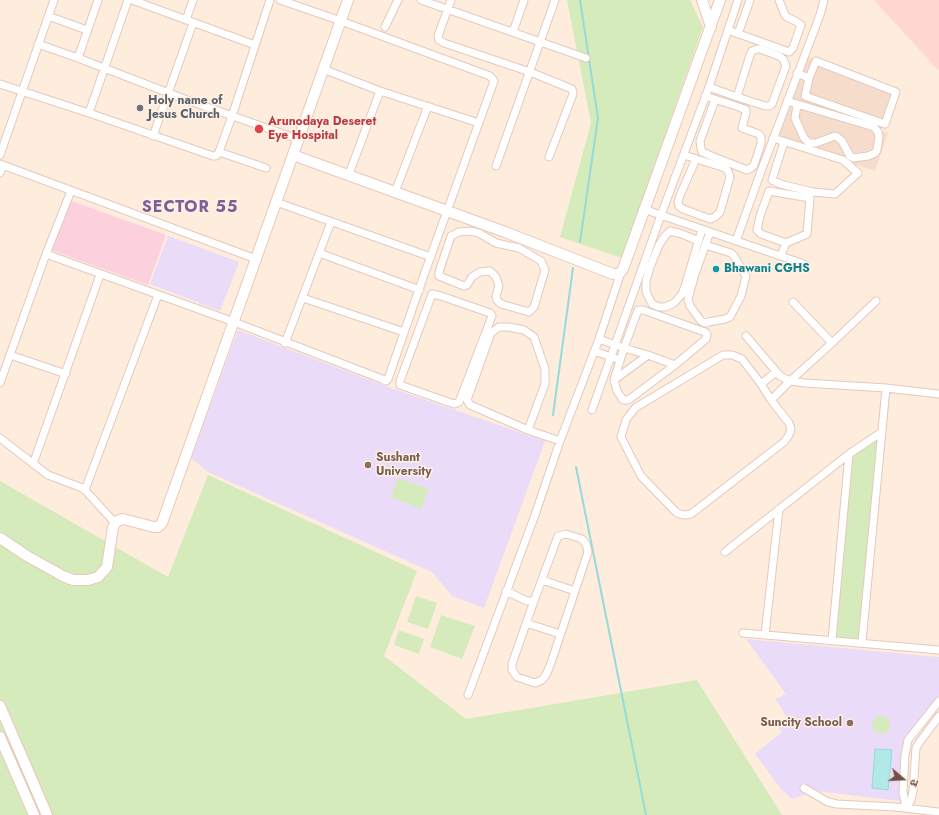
<!DOCTYPE html>
<html>
<head>
<meta charset="utf-8">
<style>
	body { margin:0 }
	#map { position:relative; width:939px; height:815px; overflow:hidden; background:#feecdd; font-family:Jost,"Noto Sans Devanagari",sans-serif }
	canvas { display:block }
	.north { position:absolute; left:883px; top:759px; width:40px; height:40px; -webkit-text-stroke:3px #fff1e5; paint-order:stroke; rotate:109deg; font-size:11px; font-weight:700; line-height:16px; text-align:center; color:#744f45 }
	.north::after { content:''; display:block; margin:auto; width:14px; height:18px; background:#744f45; clip-path:polygon(50% 0,100% 100%,50% 72%,0 100%) }
</style>
</head>
<body>
<div id="map">
<canvas width="939" height="815"></canvas>
<div class="north">उ</div>
</div>
<script>
const c = document.querySelector('canvas').getContext('2d');
c.lineJoin = 'round';
function fill(path, color) { c.fillStyle = color; c.fill(path, 'evenodd'); }
const shape = rows => new Path2D(rows.map(r => 'M' + r).join(''));
function strokePath(path, color, width, dash) { c.strokeStyle = color; c.lineWidth = width; c.lineCap = dash ? 'butt' : 'round'; c.setLineDash(dash || []); c.stroke(path); }
function write(font, color, halo, rows, align = 'center') {
  c.font = font + ' Jost,sans-serif'; c.lineWidth = 3; c.setLineDash([]); c.textBaseline = 'middle'; c.strokeStyle = halo; c.fillStyle = color; for (const [text, x, y, turn = 0] of rows) {
    c.save(); c.translate(x, y); c.rotate((+turn || 0) * Math.PI / 180); c.textAlign = isNaN(turn) ? turn : align; if (halo) c.strokeText(text, 0, 0); c.fillText(text, 0, 0); c.restore();
  }
}
fill(shape([
	[808,57,900,91,886,130,793,98],
	[792,99,888,133,875,171,778,138]
]), '#f6ddcb');
fill(shape([
	[874,0,939,0,939,71]
]), '#ffd7d0');
fill(shape([
	[168,236,239,262,220,311,150,284],
	[238,330,388,387,545,441,484,608,452,596,432,572,208,472,191,458],
	[746,639,939,657,939,695,905,739,900,801,816,791,792,799,781,789,755,754,782,732,778,727,788,719,775,699,786,694]
]), '#eadbf9');
fill(shape([
	[69,200,166,235,148,285,51,250]
]), '#fcd0dc');
fill(shape([
	[567,0,690,0,703,27,622,258,560,237,591,123],
	[878,439,860,639,835,637,852,457],
	[208,475,417,571,384,656,466,719,697,680,782,815,0,815,0,481,168,577],
	[398,478,429,489,421,509,391,497],
	[416,596,437,603,428,629,407,622],
	[441,615,475,626,462,659,430,647],
	[399,630,424,639,419,654,394,645],
	'872 725a9 9 0 1 1 18 0a9 9 0 1 1-18 0Z'
]), '#d6ebbc');
const water = shape([
	[875,749,892,750,888,790,872,788,875,749]
]);
fill(water, '#b1e8e8');
strokePath(water, '#97dada', 1);
strokePath(shape([
	[580,242,598,118,580,0],
	[553,415,573,268],
	[576,467,646,815]
]), '#97dada', 2);
const street = shape([
	[132,0,255,45],
	[421,0,586,58],
	[451,0,438,36,439,40,444,43,530,72,572,89,573,94,549,157],
	[48,16,87,30],
	[186,20,193,0],
	[385,27,398,0],
	[728,30,789,52,793,48,801,25,797,22,787,17,785,15,779,0],
	[513,32,524,0],
	[738,34,750,0],
	[38,44,78,58,187,100,298,139],
	[78,58,98,0],
	[323,69,380,91,479,123],
	[797,73,809,78,816,61,896,92,885,124,805,96,809,78],
	[0,84,89,113,213,156,216,156,219,152,232,116,270,0],
	[709,87,737,97,765,106,769,106,772,104,786,66,783,59,779,56,760,49,757,49,752,51,750,55,737,97],
	[705,96,739,107,746,110,746,113,742,128,759,134,761,137,761,144,754,165,751,168,747,170,714,157,702,152,701,149,700,141,715,100],
	[787,101,874,127,878,132,879,137,877,150,875,153,868,156,853,158,850,156,842,141,837,137,835,136,816,143,809,143,804,138,795,118,797,105],
	[89,113,128,0],
	[153,136,193,23],
	[773,138,843,160,858,173,835,194,813,192,780,184,772,180,784,142],
	[219,152,266,168],
	[0,155,54,0],
	[684,155,725,168,728,171,730,177,720,212,715,217,710,219,683,209,679,206,678,202,681,193,696,159],
	[0,164,256,259],
	[496,166,555,0],
	[0,173,3,165],
	[349,174,380,91],
	[395,192,428,106],
	[276,202,431,257],
	[643,209,804,264],
	[470,231,479,233,496,243,519,248,541,261,545,270,534,307,529,312,501,304,497,300,496,296,499,286,496,277,490,271,480,272,472,277,467,285,464,286,439,276,439,272,451,236,459,232,470,231],
	[699,241,679,233,670,231,665,236,659,245,650,267,646,281,646,292,652,304,659,307,665,307,674,303,682,294,685,286,700,236,702,229],
	[736,241,760,174,820,15,824,0],
	[705,245,731,253,734,256,746,276,741,296,730,317,725,319,709,322,705,323,701,321,690,306,688,299,695,274,710,232],
	[319,253,420,290],
	[46,254,234,322,382,379,386,381,388,379,424,275,494,81,490,76,341,21,280,0],
	[781,255,786,243,807,234,810,198,769,191,760,216,757,230,761,234,786,243],
	[432,294,441,296,490,313,492,316,459,402,454,404,400,385,400,381,432,294],
	[303,298,404,332],
	[793,302,832,343],
	[746,336,780,376,790,381,805,383,886,388,939,394],
	[599,339,624,348,648,355,675,365,706,339,707,334,705,332,643,310,638,310,624,348,614,380,617,391,623,400,628,400,631,398,675,365],
	[285,343,331,222],
	[594,351,620,360],
	[10,355,66,374],
	[723,355,732,355,742,359,761,384,771,400,789,423,791,429,789,435,784,442,691,514,685,515,680,514,676,512,641,476,621,437,626,420,635,408,723,355],
	[614,380,648,355],
	[0,383,46,254,71,191],
	[761,384,776,372],
	[771,400,790,381,832,343,876,301],
	[592,410,661,215,709,87,738,0],
	[528,430,545,384,545,369,534,337,524,330,509,327,499,327,491,333,467,400,470,405,528,430,560,441],
	[0,438,48,475,80,487,85,490,115,523],
	[33,464,100,275],
	[85,490,158,295],
	[725,552,849,454,882,432],
	[542,580,575,591],
	[506,591,527,601,534,601,558,536,566,534,582,539,586,544,588,552,551,663,546,675,542,680,535,683,517,677,512,670,512,664,534,601],
	[526,623,560,634],
	[743,633,939,650],
	[765,635,779,509],
	[832,640,849,454],
	[862,642,886,388],
	[468,695,535,515,560,441,599,339,621,272],
	[939,701,908,740,905,755,903,792,906,808,911,800,913,791,916,748,919,743,939,716],
	[804,788,828,802,837,804,895,807,939,812]
]);
const secondary = shape([
	[702,0,711,27],
	[293,155,505,232,613,274,619,274,623,269,720,0],
	[0,538,27,556,63,576,73,580,88,580,98,577,107,567,113,527,117,521,123,519,154,527,158,527,162,523,348,0],
	[0,706,47,815],
	[0,737,34,815]
]);
strokePath(street, '#e4c9bc', 9);
strokePath(secondary, '#e9c8b9', 12);
strokePath(street, '#fff', 7);
strokePath(secondary, '#fff', 10);
for (const [x, y, r, color] of [
	[140,108,4,"#6b7280"],
	[259,129,5,"#e0444e"],
	[716,269,4,"#0f9aa8"],
	[368,465,4,"#8d6e63"],
	[850,723,4,"#8d6e63"]
]) { const dot = new Path2D(); dot.arc(x, y, r, 0, 2 * Math.PI); c.fillStyle = color; c.fill(dot); strokePath(dot, '#fff1e5', 1.5); }
write('bold 12px', '#5b616d', '#fff1e5', [
	["Holy name of",148,101],
	["Jesus Church",148,115]
], 'left');
write('bold 12px', '#be3a42', '#fff1e5', [
	["Arunodaya Deseret",268,122],
	["Eye Hospital",268,136]
], 'left');
write('bold 12px', '#0d838f', '#fff1e5', [
	["Bhawani CGHS",724,269]
], 'left');
write('bold 12px', '#785e54', '#fff1e5', [
	["Sushant",376,458],
	["University",376,472],
	["Suncity School",842,723,"right"]
], 'left');
c.letterSpacing = '1px';
write('bold 16px', '#7d5f99', '#fff1e5', [
	["SECTOR 55",190,208]
]);
c.letterSpacing = '0px';
</script>
</body>
</html>
